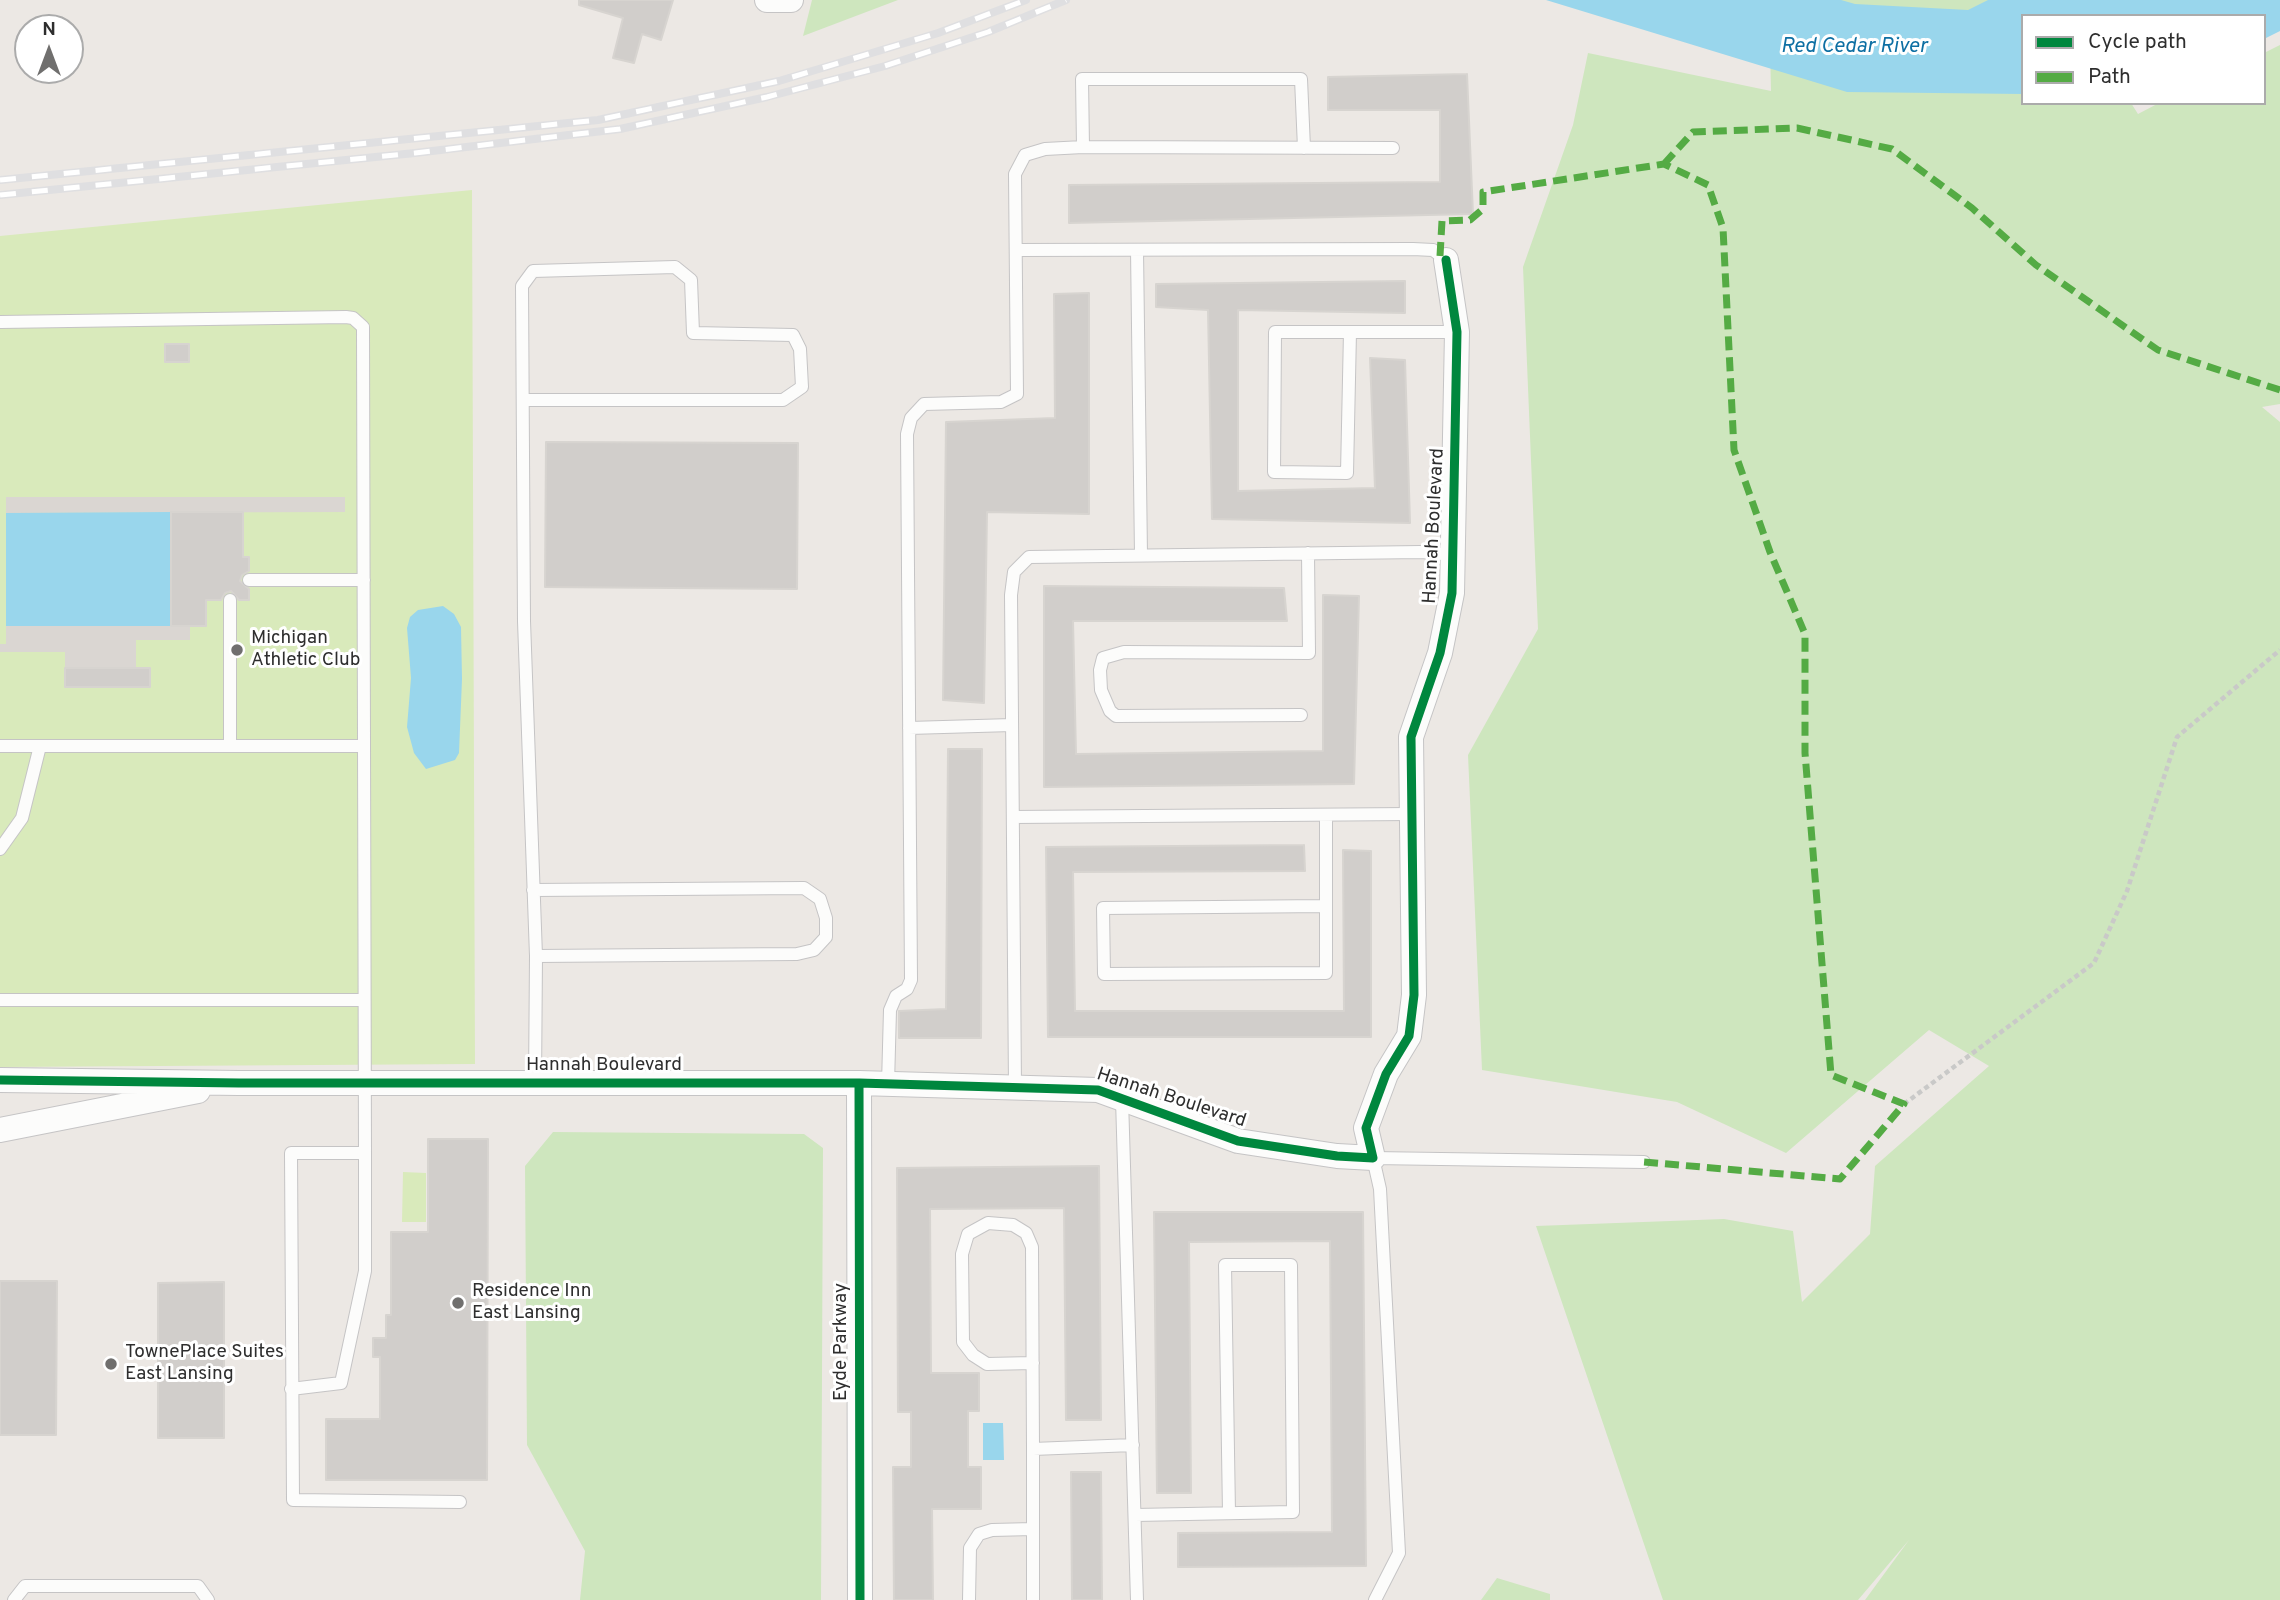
<!DOCTYPE html>
<html>
<head>
<meta charset="utf-8">
<style>
	body { margin:0 }
	#map { position:relative; width:2280px; height:1600px; overflow:hidden; background:#ece8e4; font-family:Overpass,sans-serif }
	canvas { display:block }
	.legend { position:absolute; left:2021px; top:14px; width:245px; height:91px; box-sizing:border-box; background:#fff; border:2px solid #ababab; margin:0; padding:9px 12px; list-style:none; font-size:21px; color:#2e2e2e }
	.legend li { display:flex; align-items:center; gap:14px; height:35px }
	.legend b { width:35px; border:2px solid #ababab }
	.north { position:absolute; left:14px; top:14px; width:70px; height:70px; box-sizing:border-box; background:#fff; border:2px solid #ababab; border-radius:50%; rotate:0deg; font-size:19px; font-weight:700; line-height:28px; text-align:center; color:#2e2e2e }
	.north::after { content:''; display:block; margin:auto; width:24px; height:32px; background:#706f6e; clip-path:polygon(50% 0,100% 100%,50% 72%,0 100%) }
</style>
</head>
<body>
<div id="map">
<canvas width="2280" height="1600"></canvas>
<ul class="legend">
<li><b style="height:9px;background:#00873e"></b>Cycle path</li>
<li><b style="height:9px;background:#54ab44"></b>Path</li>
</ul>
<div class="north">N</div>
</div>
<script>
const c = document.querySelector('canvas').getContext('2d');
c.lineJoin = 'round';
function fill(path, color) { c.fillStyle = color; c.fill(path, 'evenodd'); }
const shape = rows => new Path2D(rows.map(r => 'M' + r).join(''));
function strokePath(path, color, width, dash) { c.strokeStyle = color; c.lineWidth = width; c.lineCap = dash ? 'butt' : 'round'; c.setLineDash(dash || []); c.stroke(path); }
function write(font, color, halo, rows, align = 'center') {
  c.font = font + ' Overpass,sans-serif'; c.lineWidth = 6; c.setLineDash([]); c.textBaseline = 'middle'; c.strokeStyle = halo; c.fillStyle = color; for (const [text, x, y, turn = 0] of rows) {
    c.save(); c.translate(x, y); c.rotate((+turn || 0) * Math.PI / 180); c.textAlign = isNaN(turn) ? turn : align; if (halo) c.strokeText(text, 0, 0); c.fillText(text, 0, 0); c.restore();
  }
}
fill(shape([
	[812,0,898,0,803,36],
	[1769,0,2071,0,2023,16,2023,103,2131,103,2138,114,2159,103,2264,103,2264,53,2280,45,2280,404,2262,407,2280,422,2280,1600,1865,1600,1909,1540,1858,1600,1663,1600,1536,1226,1724,1219,1793,1231,1802,1302,1870,1234,1875,1166,1989,1066,1929,1030,1786,1153,1677,1102,1482,1070,1468,755,1538,629,1523,267,1573,125,1588,53,1771,91],
	[553,1132,804,1134,823,1148,821,1600,580,1600,585,1551,527,1445,525,1166],
	[1497,1578,1550,1594,1550,1600,1481,1600]
]), '#cee6be');
fill(shape([
	[472,190,475,1064,0,1067,0,236],
	[403,1172,426,1173,426,1222,402,1222]
]), '#d9eabb');
fill(shape([
	[6,497,345,497,345,512,6,513],
	[6,626,190,626,190,640,136,640,136,668,65,668,65,652,0,652,0,644,6,644]
]), '#dad6d2');
fill(shape([
	[1546,0,1841,0,1855,4,1968,10,1988,0,2280,0,2280,31,2264,39,2264,16,2023,16,2023,94,1847,92],
	[171,512,171,626,6,626,6,513],
	[443,606,454,614,461,627,462,679,459,753,455,760,426,769,414,753,407,727,411,678,407,628,410,617,418,610],
	[983,1423,1003,1423,1004,1460,983,1460]
]), '#99d6ec');
const building = shape([
	[579,0,673,0,661,40,642,34,634,63,613,58,623,18,579,5,579,0],
	[1467,74,1473,214,1069,223,1069,185,1440,182,1440,110,1328,110,1328,77,1467,74],
	[1405,281,1405,313,1238,310,1238,491,1375,488,1370,358,1405,360,1410,523,1212,519,1208,310,1156,307,1156,284,1405,281],
	[1089,293,1089,514,987,512,984,703,943,700,946,422,1055,418,1054,294,1089,293],
	[165,344,189,344,189,362,165,362,165,344],
	[546,442,798,443,797,589,545,587,546,442],
	[171,512,243,512,243,557,249,557,249,571,242,575,240,581,249,589,249,600,239,600,231,591,225,593,221,600,206,600,206,626,171,626,171,512],
	[1044,586,1284,588,1287,621,1073,621,1076,754,1323,751,1323,595,1359,596,1354,784,1044,787,1044,586],
	[65,668,150,668,150,687,65,687,65,668],
	[948,749,982,749,981,1038,899,1038,899,1011,946,1009,948,749],
	[1304,845,1305,871,1073,872,1075,1011,1344,1011,1343,850,1371,851,1371,1037,1048,1037,1046,847,1304,845],
	[428,1139,488,1139,487,1480,326,1480,326,1419,380,1419,380,1357,373,1357,373,1338,386,1338,386,1315,391,1315,391,1232,428,1232,428,1139],
	[1099,1166,1101,1420,1066,1420,1064,1208,930,1209,931,1373,979,1373,979,1411,968,1411,968,1467,981,1467,981,1509,932,1509,933,1600,894,1600,893,1467,911,1467,911,1412,898,1412,897,1168,1099,1166],
	[1154,1212,1363,1212,1366,1566,1178,1567,1178,1533,1332,1532,1330,1241,1189,1242,1191,1493,1157,1493,1154,1212],
	[0,1281,57,1281,56,1435,0,1435,0,1281],
	[224,1282,224,1438,158,1438,158,1283,224,1282],
	[1071,1472,1101,1472,1102,1600,1072,1600,1071,1472]
]);
fill(building, '#d1cecb');
strokePath(building, '#d7d4d0', 2);
const lane = shape([
	[1083,147,1082,79,1301,79,1304,148],
	[1016,250,1413,249,1433,250,1446,260],
	[1137,250,1141,555],
	[0,322,346,317,353,318,363,327,365,1153,291,1153,293,1500,460,1502],
	[1350,332,1347,473,1274,472,1275,332,1457,332],
	[523,400,783,400,802,387,800,349,793,335,693,333,691,280,675,267,533,271,522,286,524,621,536,956,535,1083],
	[249,580,364,580],
	[230,600,230,746],
	[1301,715,1116,716,1110,711,1101,690,1100,670,1103,658,1124,652,1309,653,1308,553],
	[909,728,1012,725],
	[0,746,40,746],
	[1326,815,1326,906,1103,908,1104,974,1326,973,1326,906],
	[1013,817,1410,814],
	[0,849,22,818,40,746,364,746],
	[533,890,804,888,820,899,826,918,826,937,814,950,797,954,536,956],
	[0,1000,364,1000],
	[888,1084,890,1010,896,996,907,989,911,980,907,434,911,418,924,404,1001,402,1017,394,1015,174,1025,155,1045,149,1083,147,1393,148],
	[1015,1087,1011,595,1014,572,1029,557,1421,552,1454,555],
	[1122,1099,1137,1600],
	[1033,1363,987,1364,973,1355,963,1342,962,1254,968,1234,988,1223,1013,1225,1026,1233,1032,1247,1033,1449,1133,1445],
	[291,1389,341,1383,365,1271,365,1153],
	[1033,1449,1033,1600],
	[1135,1515,1293,1512,1291,1265,1225,1265,1229,1513],
	[14,1600,25,1586,198,1586,208,1600],
	[969,1600,970,1548,979,1534,992,1530,1033,1529],
	[1375,1600,1399,1553,1380,1189,1373,1158,1644,1162]
]);
const street = shape([
	[767,0,791,0],
	[0,1080,239,1083,859,1083,1098,1090,1238,1141,1337,1156,1373,1158,1366,1128,1386,1074,1409,1036,1414,995,1411,737,1440,653,1452,593,1457,332,1446,260],
	[859,1083,860,1600],
	[0,1130,198,1091]
]);
strokePath(lane, '#c5c4c5', 14);
strokePath(street, '#c5c4c5', 26);
strokePath(shape([
	[1904,1104,2094,963,2127,891,2177,737,2280,650]
]), '#c9c9c8', 4.5, [5, 3.5]);
strokePath(lane, '#fcfcfb', 12);
strokePath(street, '#fcfcfb', 24);
const rail = shape([
	[0,180,598,120,779,81,938,33,1026,0],
	[0,195,415,153,620,129,767,97,885,66,988,32,1066,0]
]);
strokePath(rail, '#dfdfe1', 8);
strokePath(rail, '#fff', 5, [16]);
strokePath(shape([
	[1664,164,1693,132,1797,128,1892,149,1972,208,2036,265,2158,350,2280,390],
	[1440,256,1442,221,1470,220,1483,209,1483,192,1664,164,1708,185,1723,228,1734,450,1770,552,1805,634,1805,753,1831,1075,1904,1104,1840,1179,1644,1162]
]), '#54ab44', 7, [14, 7]);
strokePath(shape([
	[0,1080,239,1083,859,1083,1098,1090,1238,1141,1337,1156,1373,1158,1366,1128,1386,1074,1409,1036,1414,995,1411,737,1440,653,1452,593,1457,332,1446,260],
	[859,1083,860,1600]
]), '#00873e', 9);
for (const [x, y, r, color] of [
	[237,650,7,"#706f6e"],
	[458,1303,7,"#706f6e"],
	[111,1364,7,"#706f6e"]
]) { const dot = new Path2D(); dot.arc(x, y, r, 0, 2 * Math.PI); c.fillStyle = color; c.fill(dot); strokePath(dot, '#fff', 2.5); }
write('19px', '#2e2e2e', '#fff', [
	["Hannah Boulevard",1435,526,-87],
	["Hannah Boulevard",604,1066],
	["Hannah Boulevard",1171,1099,18],
	["Eyde Parkway",842,1342,-90]
]);
write('19px', '#2e2e2e', '#fff', [
	["Michigan",251,639],
	["Athletic Club",251,661],
	["Residence Inn",472,1292],
	["East Lansing",472,1314],
	["TownePlace Suites",125,1353],
	["East Lansing",125,1375]
], 'left');
write('italic 21px', '#0d6fa3', '#fff', [
	["Red Cedar River",1854,48]
]);
</script>
</body>
</html>
